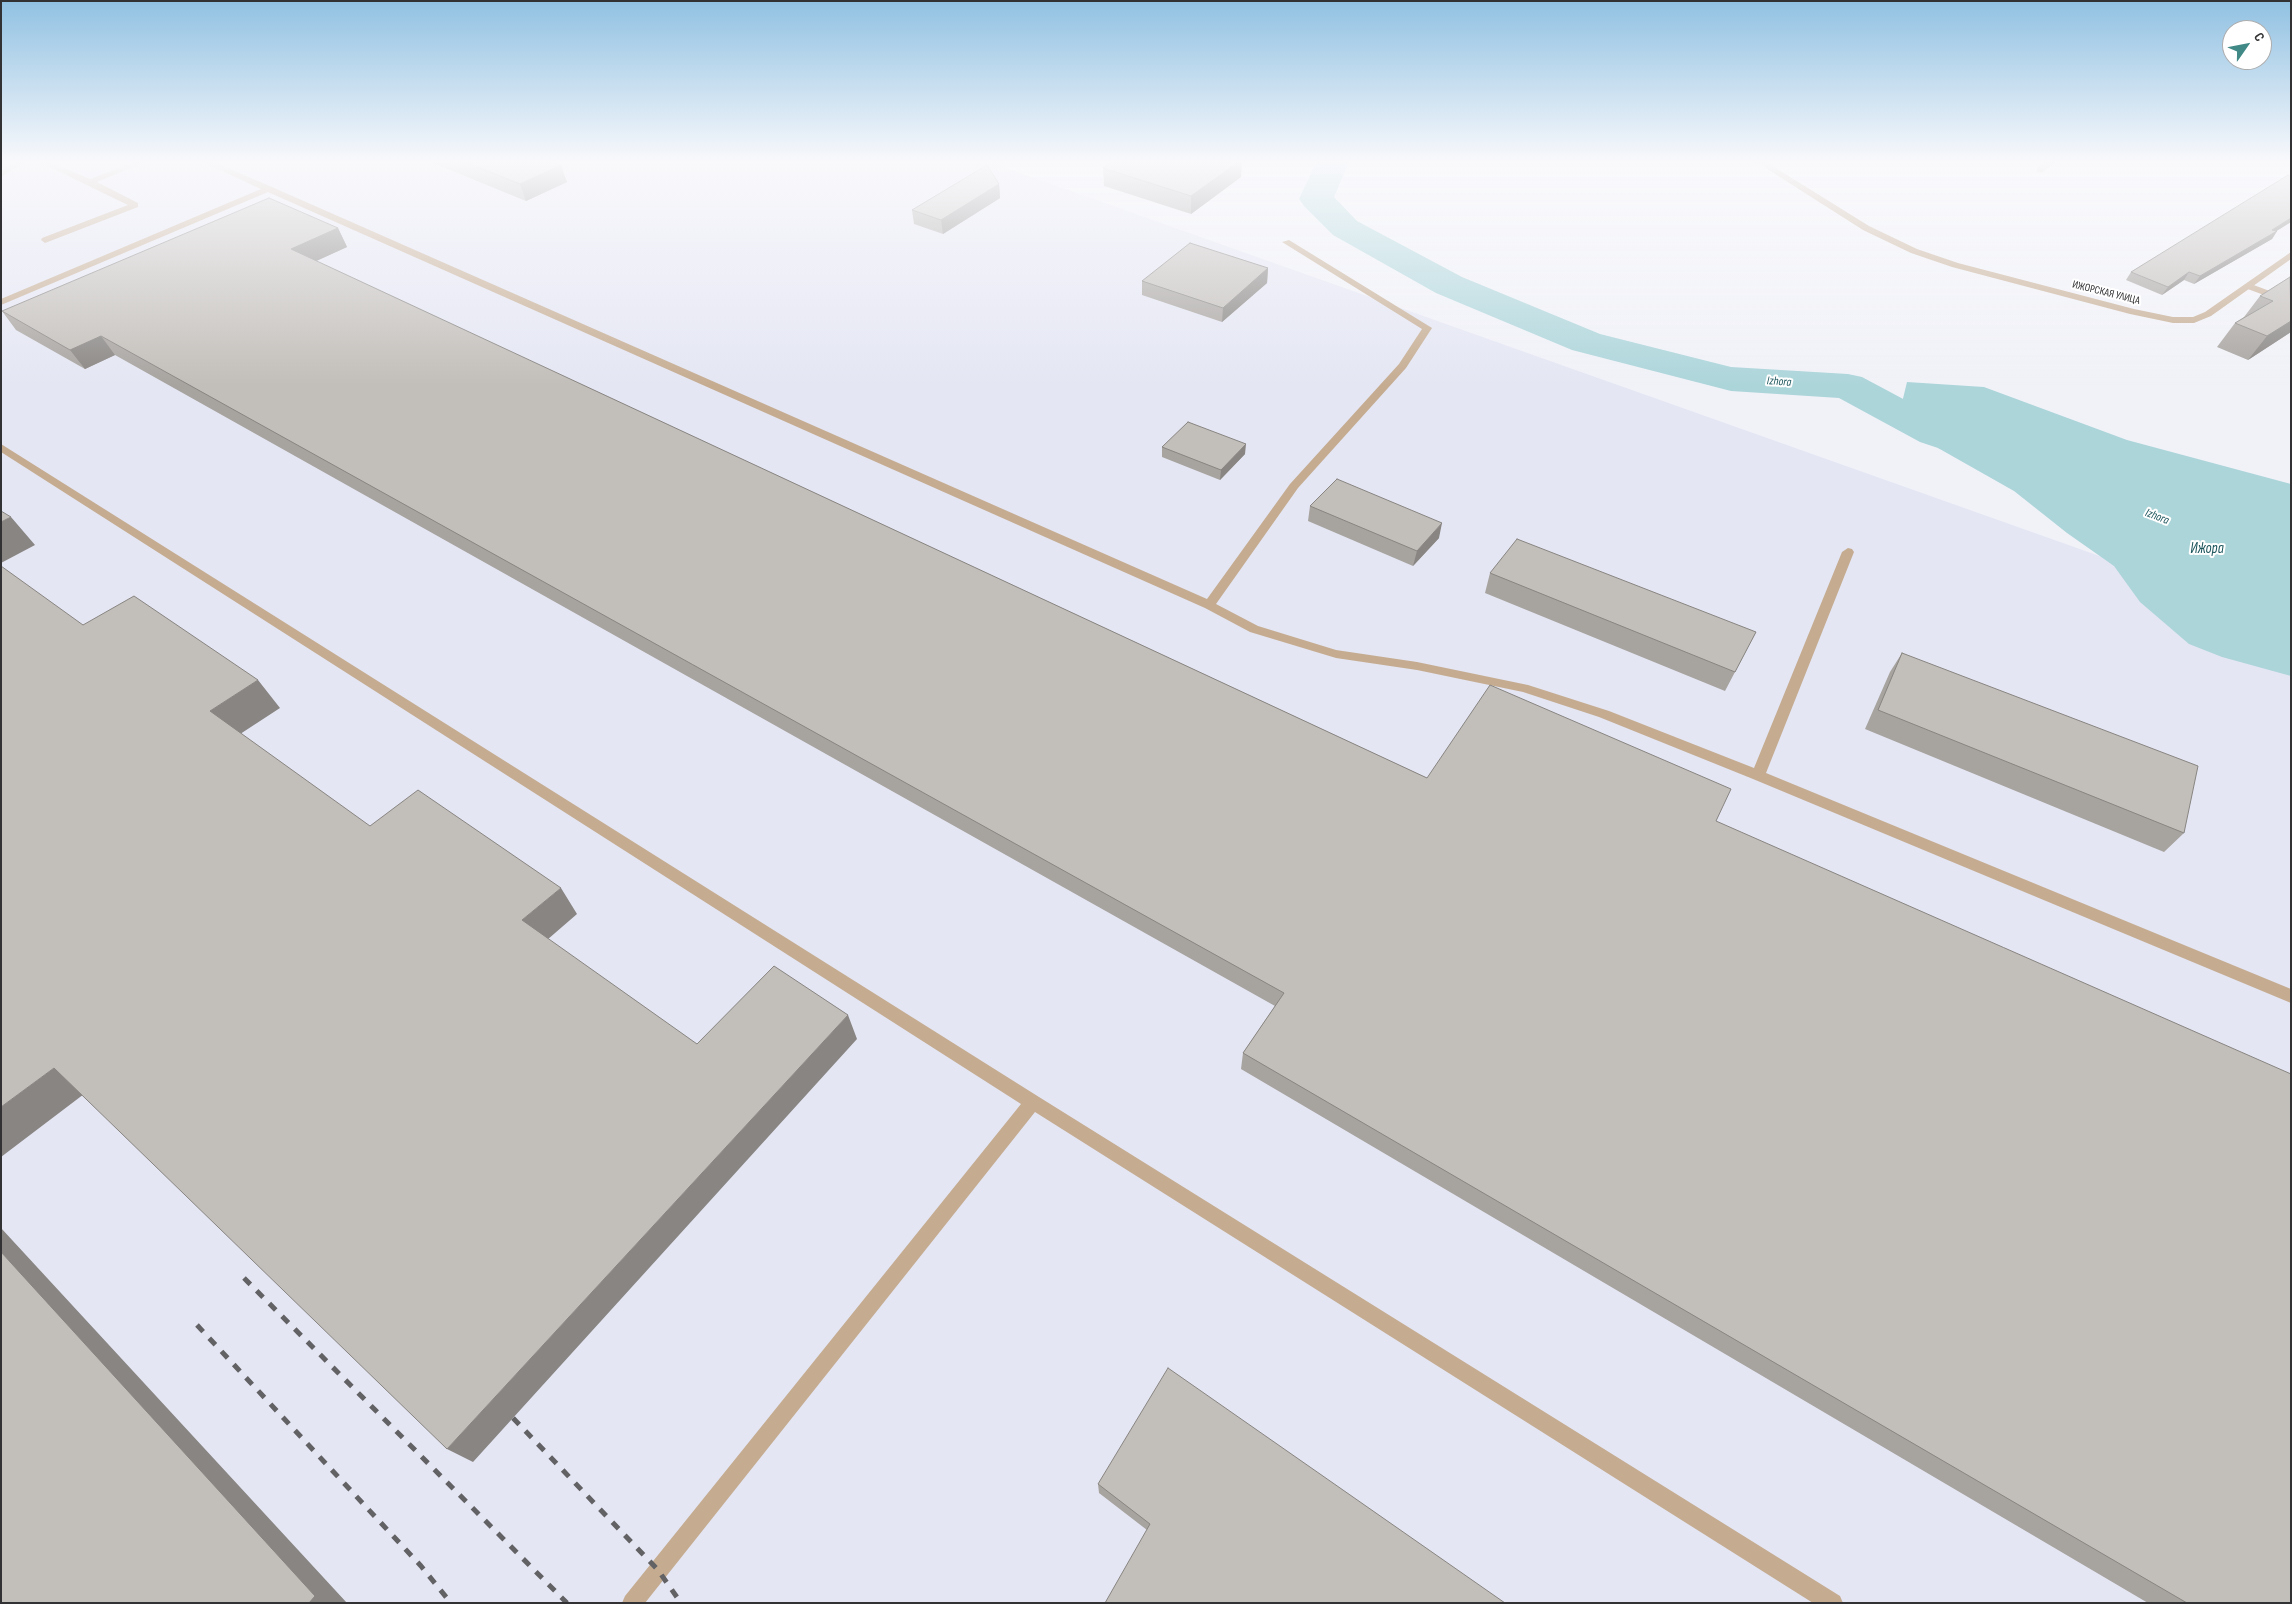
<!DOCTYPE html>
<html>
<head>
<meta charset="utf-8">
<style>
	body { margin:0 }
	#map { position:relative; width:2292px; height:1604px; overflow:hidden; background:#f1f2f8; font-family:"Sofia Sans Condensed",sans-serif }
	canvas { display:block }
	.frame { position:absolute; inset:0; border:2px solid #323234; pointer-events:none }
	.north { position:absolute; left:2222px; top:20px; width:50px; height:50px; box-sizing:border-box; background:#fff; border:1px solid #adadae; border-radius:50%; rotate:57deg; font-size:14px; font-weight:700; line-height:20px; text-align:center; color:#323234 }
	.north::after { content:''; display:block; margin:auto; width:18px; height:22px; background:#418986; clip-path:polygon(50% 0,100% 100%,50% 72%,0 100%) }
</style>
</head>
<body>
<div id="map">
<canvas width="2292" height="1604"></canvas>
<div class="frame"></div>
<div class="north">С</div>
</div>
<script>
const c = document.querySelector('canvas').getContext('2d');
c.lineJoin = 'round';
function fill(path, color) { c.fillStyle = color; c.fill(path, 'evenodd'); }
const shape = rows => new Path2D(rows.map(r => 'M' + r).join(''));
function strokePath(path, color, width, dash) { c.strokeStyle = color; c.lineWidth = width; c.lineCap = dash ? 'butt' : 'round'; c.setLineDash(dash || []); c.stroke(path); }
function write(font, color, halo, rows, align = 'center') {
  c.font = font + ' "Sofia Sans Condensed",sans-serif'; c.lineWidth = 4; c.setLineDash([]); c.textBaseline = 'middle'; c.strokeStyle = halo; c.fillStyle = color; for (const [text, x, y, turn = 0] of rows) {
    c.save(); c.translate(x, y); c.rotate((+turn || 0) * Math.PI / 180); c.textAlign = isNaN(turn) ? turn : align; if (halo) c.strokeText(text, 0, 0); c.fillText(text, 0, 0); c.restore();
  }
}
fill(shape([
	[1,160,984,160,2291,624,2291,1603,1,1603]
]), '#e4e6f3');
fill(shape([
	[1907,382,1984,387,2127,440,2291,484,2291,676,2222,657,2189,644,2140,602,2114,566,2067,533,2014,491,1938,448,1935,433,1899,415]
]), '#acd5da');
fill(shape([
	[1317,160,1350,160,1334,197,1357,221,1462,277,1600,334,1731,367,1848,374,1862,377,1950,424,1986,437,1993,446,1986,455,1971,459,1920,442,1839,398,1731,391,1572,350,1436,293,1333,235,1304,206,1299,199,1317,160]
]), '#acd5da');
fill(shape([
	[19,160,29,160,1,177,1,171,19,160],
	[35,160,47,160,90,179,139,160,151,160,97,182,138,203,138,207,45,243,41,240,42,238,128,205,35,160],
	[198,160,210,160,272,187,1207,599,1290,484,1399,364,1422,329,1282,242,1289,240,1432,328,1406,368,1298,488,1216,604,1258,626,1336,650,1417,662,1528,685,1609,711,1754,768,1842,552,1848,548,1852,549,1854,552,1766,773,2291,989,2291,1003,1753,779,1599,717,1523,692,1417,670,1336,658,1250,632,1205,608,268,192,1,305,1,299,261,189,198,160],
	[2048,160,2058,160,2043,172,2037,172,2037,168,2048,160],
	[2245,284,2251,284,2291,299,2291,305,2245,288,2245,284],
	[1,444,1039,1097,1840,1596,1843,1603,1813,1603,1035,1112,645,1603,622,1603,625,1596,1021,1104,1,452,1,444]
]), '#c5ac91');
fill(shape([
	[1753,160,1763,160,1869,226,1917,249,1958,263,2134,309,2173,317,2193,317,2205,312,2291,252,2291,259,2211,316,2194,323,2173,323,2130,314,1952,267,1911,253,1863,230,1753,160]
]), '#c5ac91');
strokePath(shape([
	[244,1278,567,1603],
	[197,1325,421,1566,451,1603],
	[513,1418,658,1570,681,1603]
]), '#626265', 5, [9, 9]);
fill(shape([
	[426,160,548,160,567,182,526,201],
	[1115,160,1242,160,1241,177,1191,214,1104,186,1103,168],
	[2291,177,2291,222,2276,231,2277,231,2272,239,2194,284,2184,280,2162,295,2126,280,2131,272],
	[999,184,1000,198,943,234,914,224,912,210],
	[338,228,347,247,316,261,1427,778,1716,821,2291,1603,2148,1603,1241,1069,1243,1053,1275,1006,115,355,85,369,16,330,2,311],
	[1268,268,1267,283,1222,322,1142,295,1142,281],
	[2291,277,2291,332,2248,360,2217,347,2235,323,2244,317,2260,296],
	[1162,447,1245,454,1220,480,1162,457],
	[1310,506,1439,538,1413,566,1308,521],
	[1490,573,1756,632,1725,691,1485,593],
	[1902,653,2184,833,2164,852,1865,729,1890,672],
	[1098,1484,1505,1603,1147,1530,1099,1493]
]), '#a7a39f');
fill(shape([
	[1,160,4,160,3,163,1,164],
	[1241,160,1242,160,1241,177,1191,214,1191,196],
	[561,165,567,182,526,201,520,184],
	[999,184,1000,198,943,234,941,220],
	[2291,218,2291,222,2267,237,2272,230],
	[338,228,347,247,301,268,291,249],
	[2277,231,2272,239,2194,284,2200,276],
	[1268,268,1267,283,1222,322,1223,308],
	[2189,272,2184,280,2162,295,2168,287],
	[2291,321,2291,332,2248,360,2267,336],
	[101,336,115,355,85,369,70,350],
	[1246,444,1245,454,1220,480,1221,470],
	[11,517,35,545,1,563,1,522],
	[1442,523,1439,538,1413,566,1417,551],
	[258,680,280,708,234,738,210,711],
	[561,888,577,914,540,946,522,920],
	[848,1015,857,1039,473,1462,447,1449],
	[54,1068,88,1091,1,1157,1,1107],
	[1,1228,347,1603,309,1603,1,1252]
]), '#888582');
const building = shape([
	[460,160,548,160,561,165,520,184,460,160],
	[1115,160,1241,160,1191,196,1103,168,1115,160],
	[987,165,999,184,941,220,912,210,987,165],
	[2288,175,2291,177,2291,218,2272,230,2277,231,2200,276,2189,272,2168,287,2131,272,2288,175],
	[269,198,338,228,291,249,1427,778,1490,685,1731,789,1716,821,2291,1074,2291,1603,2187,1603,1243,1053,1284,993,101,336,70,350,2,311,269,198],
	[1190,243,1268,268,1223,308,1142,281,1190,243],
	[2290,277,2291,321,2267,336,2235,323,2273,301,2260,296,2290,277],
	[1188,422,1246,444,1221,470,1162,447,1188,422],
	[1337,479,1442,523,1417,551,1310,506,1337,479],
	[1,511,11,517,1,522,1,511],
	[1517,539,1756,632,1735,672,1490,573,1517,539],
	[1,566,83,625,134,596,258,680,210,711,370,826,418,790,561,888,522,920,697,1044,774,966,848,1015,447,1449,54,1068,1,1107,1,566],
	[1902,653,2198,766,2184,833,1878,710,1902,653],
	[1,1252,315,1596,309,1603,1,1603,1,1252],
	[1168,1368,1505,1603,1105,1603,1150,1524,1098,1484,1168,1368]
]);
fill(building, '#c2beb9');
strokePath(building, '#888582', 1);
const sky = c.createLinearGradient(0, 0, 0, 385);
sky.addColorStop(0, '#90c1e2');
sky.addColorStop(0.42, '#f9f9fc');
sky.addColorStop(1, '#f9f9fc00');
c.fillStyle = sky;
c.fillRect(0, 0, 2292, 385);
write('11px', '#323234', '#fff', [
	["ИЖОРСКАЯ УЛИЦА",2106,293,14]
]);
write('italic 12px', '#1c555c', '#fff', [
	["Izhora",1779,382,4],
	["Izhora",2157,517,21]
]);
write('italic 15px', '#1c555c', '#fff', [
	["Ижора",2207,549]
]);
</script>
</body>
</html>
